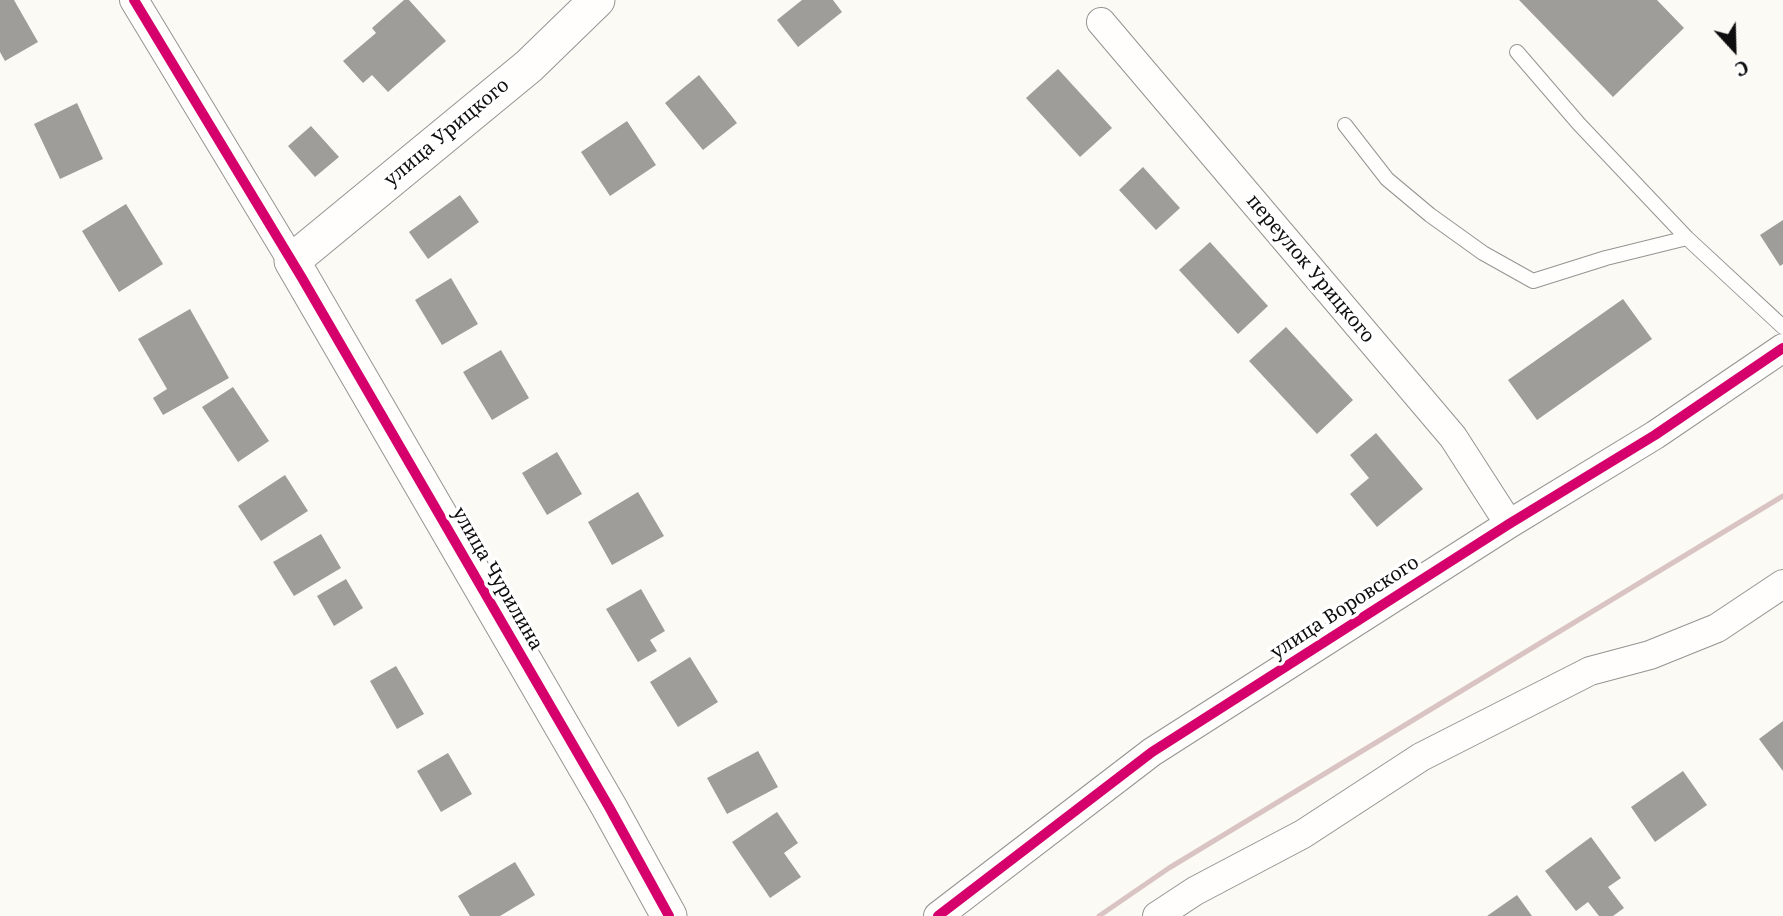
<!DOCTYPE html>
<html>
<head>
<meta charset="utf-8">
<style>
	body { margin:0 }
	#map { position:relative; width:1783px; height:916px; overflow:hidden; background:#fcfaf4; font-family:"Noto Serif",serif }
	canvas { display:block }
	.north { position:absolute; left:1699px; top:14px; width:70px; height:70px; -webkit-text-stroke:5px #fff; paint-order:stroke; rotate:158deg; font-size:19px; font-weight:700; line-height:28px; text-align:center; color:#0e0e0e }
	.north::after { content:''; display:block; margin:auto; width:24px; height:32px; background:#0e0e0e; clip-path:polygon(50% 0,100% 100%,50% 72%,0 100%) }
</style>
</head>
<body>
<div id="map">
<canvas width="1783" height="916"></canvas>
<div class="north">С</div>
</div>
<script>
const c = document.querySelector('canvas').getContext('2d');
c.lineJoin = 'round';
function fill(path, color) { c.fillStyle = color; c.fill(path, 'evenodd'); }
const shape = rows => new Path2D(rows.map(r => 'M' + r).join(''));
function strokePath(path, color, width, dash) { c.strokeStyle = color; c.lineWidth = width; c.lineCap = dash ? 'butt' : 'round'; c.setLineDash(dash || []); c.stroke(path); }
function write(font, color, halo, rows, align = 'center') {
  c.font = font + ' "Noto Serif",serif'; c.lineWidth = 7; c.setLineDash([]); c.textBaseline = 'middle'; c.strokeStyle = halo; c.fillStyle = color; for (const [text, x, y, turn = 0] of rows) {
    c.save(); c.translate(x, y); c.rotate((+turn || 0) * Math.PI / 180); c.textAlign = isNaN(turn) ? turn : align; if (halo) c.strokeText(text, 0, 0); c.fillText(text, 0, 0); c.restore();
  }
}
fill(shape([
	[0,0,14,0,38,42,5,61,0,52],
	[404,0,409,0,446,41,388,92,372,75,363,83,343,61,376,33,372,28],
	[802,0,833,0,842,12,798,47,777,20],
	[1519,0,1657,0,1684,28,1613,97],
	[1058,69,1112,128,1080,157,1026,98],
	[699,75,737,123,703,150,665,103],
	[77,103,103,159,60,179,34,124],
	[627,121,656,165,610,196,581,152],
	[311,126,339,157,315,177,288,146],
	[1143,167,1180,208,1156,230,1119,190],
	[460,195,479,222,428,259,409,232],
	[126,204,163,264,119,292,82,231],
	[1783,220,1783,264,1780,266,1760,235],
	[1210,242,1268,306,1238,334,1179,270],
	[451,278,478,324,442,345,415,300],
	[1623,299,1652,339,1537,420,1508,380],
	[190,309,229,378,163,415,153,398,167,389,138,339],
	[1286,327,1353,400,1317,434,1249,361],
	[501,350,529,398,492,420,463,372],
	[233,387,269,441,238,462,202,407],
	[1376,433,1423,489,1377,527,1350,494,1369,478,1350,455],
	[557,452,582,494,547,515,522,473],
	[285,475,308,511,261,541,238,506],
	[638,492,664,536,612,565,588,522],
	[321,534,341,568,294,596,273,562],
	[346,579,363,608,334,626,317,596],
	[641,589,665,631,650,640,657,651,638,662,606,609],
	[690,657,718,702,678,727,650,682],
	[396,666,424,714,397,729,370,681],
	[1783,721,1783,771,1759,739],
	[758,751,778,787,727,814,707,778],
	[448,753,472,794,441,812,417,771],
	[1683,771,1707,805,1655,842,1631,807],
	[777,812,798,843,784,853,801,877,770,898,732,842],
	[1591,837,1621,878,1608,887,1624,908,1613,916,1599,916,1588,902,1576,911,1545,871],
	[515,862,535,895,500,916,470,916,458,896],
	[1517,895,1532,916,1487,916]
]), '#9f9d99');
const service = shape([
	[1517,52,1579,124,1687,238],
	[1345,125,1387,179,1430,215,1483,253,1533,281,1606,258,1687,238,1783,327]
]);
const minor = shape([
	[134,0,292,261],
	[1101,22,1453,437,1509,524],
	[938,916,1152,752,1509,524,1655,435,1783,348],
	[1157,916,1195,891,1303,834,1421,757,1590,671,1650,655,1717,628,1783,584]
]);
const tertiary = shape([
	[597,0,529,66,292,261,609,807,669,916]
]);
strokePath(service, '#959492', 16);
strokePath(minor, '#959492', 30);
strokePath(tertiary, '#959492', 37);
strokePath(service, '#fffefd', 14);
strokePath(minor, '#fffefd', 28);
strokePath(tertiary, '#fffefd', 35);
strokePath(shape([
	[1099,916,1169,868,1783,496]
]), '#d9c4c3', 5);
strokePath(shape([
	[134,0,302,278,609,807,669,916],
	[938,916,1152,752,1509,524,1655,435,1783,348]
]), '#d6006c', 10);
write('19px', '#0e0e0e', '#fff', [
	["улица Урицкого",447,133,-40],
	["переулок Урицкого",1310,269,50],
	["улица Чурилина",497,579,60],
	["улица Воровского",1345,608,-33]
]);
</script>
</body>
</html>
